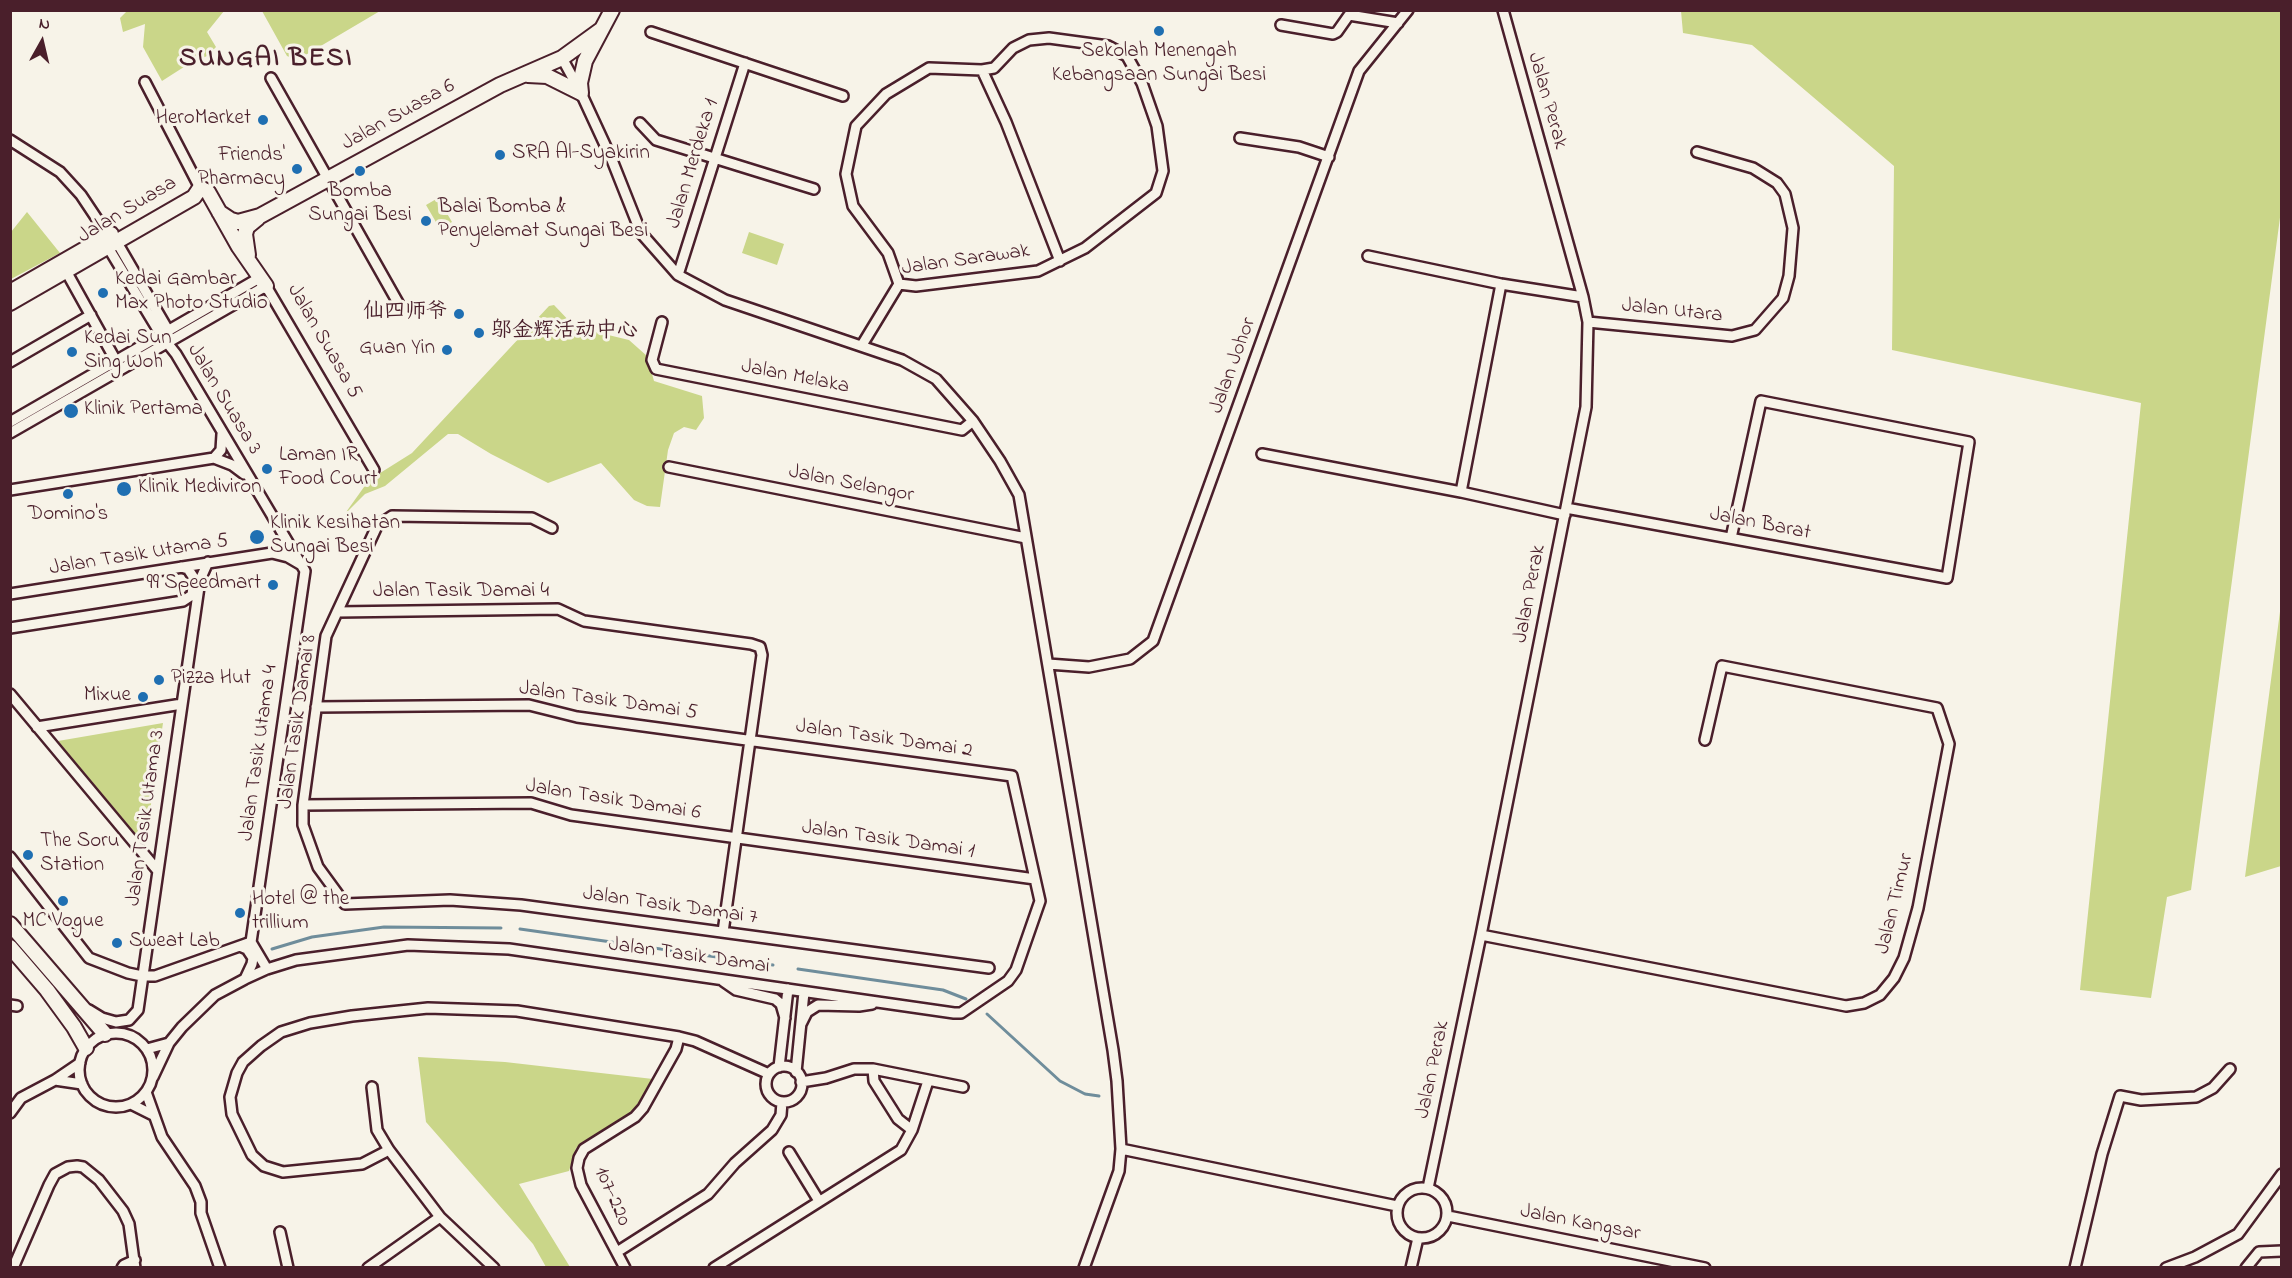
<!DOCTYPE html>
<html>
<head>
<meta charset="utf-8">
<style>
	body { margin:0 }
	#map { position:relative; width:2292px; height:1278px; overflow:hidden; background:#f7f3e8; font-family:"Indie Flower",sans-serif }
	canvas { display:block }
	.frame { position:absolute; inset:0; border:12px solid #4a1f2b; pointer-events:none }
	.north { position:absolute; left:12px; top:12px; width:60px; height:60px; -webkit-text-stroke:4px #f7f3e8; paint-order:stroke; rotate:8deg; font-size:16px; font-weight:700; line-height:24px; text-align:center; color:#4a1f2b }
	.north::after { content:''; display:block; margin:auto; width:21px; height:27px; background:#4a1f2b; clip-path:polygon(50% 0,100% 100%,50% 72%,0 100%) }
</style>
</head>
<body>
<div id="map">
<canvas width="2292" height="1278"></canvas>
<div class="frame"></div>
<div class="north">N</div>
</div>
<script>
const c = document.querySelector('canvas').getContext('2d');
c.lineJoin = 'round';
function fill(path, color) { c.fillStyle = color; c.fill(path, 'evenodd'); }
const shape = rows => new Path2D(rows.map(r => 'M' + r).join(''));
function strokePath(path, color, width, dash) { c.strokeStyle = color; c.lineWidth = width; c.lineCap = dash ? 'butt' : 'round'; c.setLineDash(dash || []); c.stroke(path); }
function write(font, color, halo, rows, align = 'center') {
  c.font = font + ' "Indie Flower","LXGW WenKai TC",sans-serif'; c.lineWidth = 6; c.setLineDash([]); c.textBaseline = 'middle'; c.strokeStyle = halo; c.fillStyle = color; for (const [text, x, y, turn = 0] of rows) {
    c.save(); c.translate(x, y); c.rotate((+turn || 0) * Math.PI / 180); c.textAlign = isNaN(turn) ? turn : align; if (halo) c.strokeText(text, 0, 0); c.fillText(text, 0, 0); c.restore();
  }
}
fill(shape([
	[127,11,127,10,224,11,207,32,216,47,207,56,187,65,162,81,143,47,145,24,123,32,120,18],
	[262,11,380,11,297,60,287,56],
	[1681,11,2281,11,2281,210,2191,890,2167,897,2151,998,2080,990,2141,403,1892,350,1894,166,1752,45,1683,33],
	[438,198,452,222,440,229,426,205],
	[27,212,60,253,11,279,11,232],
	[749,232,784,244,777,265,742,253],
	[554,305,575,327,629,340,647,356,654,381,702,396,704,418,696,430,684,427,674,433,668,450,660,507,647,506,634,500,601,463,548,483,491,454,458,434,448,434,385,486,365,494,344,515,369,480,412,453,549,306],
	[2281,604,2281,866,2245,877],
	[163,723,156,770,145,845,58,741],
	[418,1057,505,1062,653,1079,632,1113,576,1148,569,1171,519,1184,570,1267,546,1267,533,1244,426,1122]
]), '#cad689');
strokePath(shape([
	[520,929,773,965],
	[272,949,312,937,384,927,501,928],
	[798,969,943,990,966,999],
	[987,1014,1060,1081,1085,1094,1099,1096]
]), '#6f8d9b', 3);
const street = shape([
	[1281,25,1333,34,1337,32,1349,15,1398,23],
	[651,32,843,96],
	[562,58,581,93,612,160,641,233,678,275,725,300,902,360,936,379,973,421,1000,461,1019,495,1113,1050,1117,1081,1121,1149,1119,1171,1084,1268],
	[982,70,1006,122,1060,261],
	[271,78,401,308],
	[145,82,200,188],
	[640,123,656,140,814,189],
	[1240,138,1299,147,1329,157],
	[10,140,60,172,81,195,101,225,106,229],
	[101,225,103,239,161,335,176,354,305,571,251,942,267,969],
	[115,239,168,330,168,337],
	[1368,256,1501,284,1583,297],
	[66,271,116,361],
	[678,275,745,63],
	[662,322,652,360,656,369,962,430,973,421],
	[1588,322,1732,336,1755,330,1783,298,1789,276,1793,228,1785,194,1777,183,1753,168,1697,152],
	[862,345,899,284,916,286,1038,271,1085,248,1156,193,1163,171,1157,126,1142,83,1127,56,1108,46,1049,38,1029,40,1013,48,994,68,982,70,929,68,886,94,856,126,846,174,853,206,888,253,899,284],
	[10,362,91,315],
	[10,422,261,277],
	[10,433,266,286,374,470],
	[1262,454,1461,492,1565,515],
	[214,458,221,450,222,434],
	[669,467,1026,538],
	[10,490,214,458,232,465,244,474],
	[1461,492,1501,284],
	[1566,508,1947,578,1969,442,1761,401,1731,538],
	[552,528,532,518,392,516,377,526,326,636,303,805,303,825,318,867,345,904,450,900,521,905,989,968],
	[10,594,272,553,288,557,300,564],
	[337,612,558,609,584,621,751,644,760,647,762,655,723,932],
	[10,628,183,601,192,595,194,578,188,569,181,567],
	[1048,664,1089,667,1130,659,1153,641,1359,71,1408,10],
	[10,694,158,871],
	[37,727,182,704],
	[303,805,531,803,571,815,1035,879],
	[10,857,89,958,128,973,142,976,155,976,251,942],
	[1481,935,1846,1006,1864,1003,1880,995,1894,978,1904,958,1918,908,1949,744,1937,708,1722,666,1705,740],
	[240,946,247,949,253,958,252,964,245,979],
	[723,981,736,990,775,999,781,1004,785,1018],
	[10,1005,17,1006],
	[89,1010,102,1018,116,1022,129,1020,138,1010,200,580,208,562],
	[801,1024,807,1012,818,1005,859,1006,872,1004],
	'79 1070a37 37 0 1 1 74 0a37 37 0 1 1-74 0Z',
	[147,1049,169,1043],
	'766 1084a18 18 0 1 1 36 0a18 18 0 1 1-36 0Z',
	[779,1067,788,989],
	[873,1069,874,1081,898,1119,912,1130],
	[796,1072,804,992],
	[153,1077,169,1043,182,1027,215,995,245,979,267,969,296,960,408,945,509,949,954,1013,961,1013,1008,981,1016,970,1040,901,1012,776,577,717,529,705,316,707],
	[55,1080,82,1084],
	[801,1082,826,1078,854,1069,873,1069,963,1087],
	[372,1087,377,1130,389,1150,440,1217,494,1268],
	[146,1092,162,1137,195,1186,201,1202,201,1213,220,1268],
	[131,1104,153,1115],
	[10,1113,21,1098,55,1080,80,1063],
	[1121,1149,1397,1206],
	[389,1150,362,1164,283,1172,264,1166,252,1155,232,1114,230,1097,237,1073,243,1062,261,1046,281,1032,310,1023,352,1016,428,1008,517,1011,679,1037,695,1041,769,1074],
	[789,1152,819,1201],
	'1397 1213a25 25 0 1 1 50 0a25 25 0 1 1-50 0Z',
	[1428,1188,1481,935,1586,407,1588,322,1583,297,1503,10],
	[1448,1216,1705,1268],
	[280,1232,288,1268],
	[617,1252,708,1194,735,1163,772,1130,781,1115,782,1102],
	[13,1268,49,1185,55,1174,68,1167,77,1166,83,1167,99,1180,123,1211,129,1224,135,1268],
	[122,1268,124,1265,135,1260],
	[368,1268,440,1217],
	[625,1268,581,1185,577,1168,579,1158,584,1149,635,1117,643,1108,676,1049,679,1037],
	[714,1268,901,1150,912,1130,928,1081],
	[1411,1268,1418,1238],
	[2075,1268,2102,1154,2120,1096,2141,1100,2196,1097,2213,1088,2230,1069],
	[2166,1268,2195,1257,2238,1234,2282,1174],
	[2246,1268,2259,1252,2282,1251]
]);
const secondary = shape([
	[528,75,547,76,581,93],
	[581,93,580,83,585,61,612,10],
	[200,188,208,192,239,247,266,286],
	[219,212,231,220,238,222,260,216,500,85,562,58,602,29],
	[248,255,245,234,247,227,258,218],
	[10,292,111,234],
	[10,303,194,197,200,188],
	[10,924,105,1034],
	[10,947,47,990,74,1027,86,1048]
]);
strokePath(street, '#4a1f2b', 14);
strokePath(secondary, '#4a1f2b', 18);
strokePath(street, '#f7f3e8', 9);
strokePath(secondary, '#f7f3e8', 14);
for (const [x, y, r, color] of [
	[1159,31,6,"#1f6fb2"],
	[263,120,6,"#1f6fb2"],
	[500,155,6,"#1f6fb2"],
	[297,169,6,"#1f6fb2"],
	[360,171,6,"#1f6fb2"],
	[426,221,6,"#1f6fb2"],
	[103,293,6,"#1f6fb2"],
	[459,314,6,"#1f6fb2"],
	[479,333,6,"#1f6fb2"],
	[447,350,6,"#1f6fb2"],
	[72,352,6,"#1f6fb2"],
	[71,411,8,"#1f6fb2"],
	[267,469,6,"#1f6fb2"],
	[124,489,8,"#1f6fb2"],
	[68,494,6,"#1f6fb2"],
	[257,537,8,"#1f6fb2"],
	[273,585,6,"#1f6fb2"],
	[159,680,6,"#1f6fb2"],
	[143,697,6,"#1f6fb2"],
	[28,855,6,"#1f6fb2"],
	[63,901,6,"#1f6fb2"],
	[240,913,6,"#1f6fb2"],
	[117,943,6,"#1f6fb2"]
]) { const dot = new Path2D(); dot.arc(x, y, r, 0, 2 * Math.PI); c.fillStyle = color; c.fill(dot); strokePath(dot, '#f7f3e8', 2); }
write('21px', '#4a1f2b', '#f7f3e8', [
	["Sekolah Menengah",1159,53,"center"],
	["Kebangsaan Sungai Besi",1159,77,"center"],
	["HeroMarket",251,120,"right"],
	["SRA Al-Syakirin",512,155],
	["Friends'",285,157,"right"],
	["Pharmacy",285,181,"right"],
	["Bomba",360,193,"center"],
	["Sungai Besi",360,217,"center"],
	["Balai Bomba &",438,209],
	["Penyelamat Sungai Besi",438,233],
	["Kedai Gambar",115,281],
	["Max Photo Studio",115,305],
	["仙四师爷",447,314,"right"],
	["邬金辉活动中心",491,333],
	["Kedai Sun",84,340],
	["Sing Woh",84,364],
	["Guan Yin",435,350,"right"],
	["Klinik Pertama",84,411],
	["Laman IR",279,457],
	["Food Court",279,481],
	["Klinik Mediviron",138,489],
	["Domino's",68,516,"center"],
	["Klinik Kesihatan",270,525],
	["Sungai Besi",270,549],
	["99 Speedmart",261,585,"right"],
	["Pizza Hut",171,680],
	["Mixue",131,697,"right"],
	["The Soru",40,843],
	["Station",40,867],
	["Hotel @ the",252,901],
	["trillium",252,925],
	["MC Vogue",63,923,"center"],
	["Sweat Lab",129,943]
], 'left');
write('21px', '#4a1f2b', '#f7f3e8', [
	["Jalan Perak",1546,101,74],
	["Jalan Suasa 6",399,116,-29],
	["Jalan Merdeka 1",694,164,-73],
	["Jalan Suasa",128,211,-31],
	["Jalan Sarawak",966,261,-8],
	["Jalan Utara",1672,312,6],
	["Jalan Suasa 5",323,342,60],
	["Jalan Johor",1234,366,-70],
	["Jalan Melaka",795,378,11],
	["Jalan Suasa 3",223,400,59],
	["Jalan Selangor",851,485,11],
	["Jalan Barat",1760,525,11],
	["Jalan Tasik Utama 5",139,556,-9],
	["Jalan Tasik Damai 4",461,593],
	["Jalan Perak",1531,594,-79],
	["Jalan Tasik Damai 5",608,702,8],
	["Jalan Tasik Damai 8",299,722,-82],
	["Jalan Tasik Damai 2",884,740,8],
	["Jalan Tasik Utama 4",260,753,-82],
	["Jalan Tasik Damai 6",613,801,9],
	["Jalan Tasik Utama 3",147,818,-82],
	["Jalan Tasik Damai 1",888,841,8],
	["Jalan Timur",1896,904,-76],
	["Jalan Tasik Damai 7",670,907,8],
	["Jalan Tasik Damai",689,957,8],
	["Jalan Perak",1434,1070,-78],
	["107-220",611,1197,66],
	["Jalan Kangsar",1580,1224,11]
]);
c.letterSpacing = '1.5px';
write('bold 27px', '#4a1f2b', '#f7f3e8', [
	["SUNGAI BESI",266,61]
]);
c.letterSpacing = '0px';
</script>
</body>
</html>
